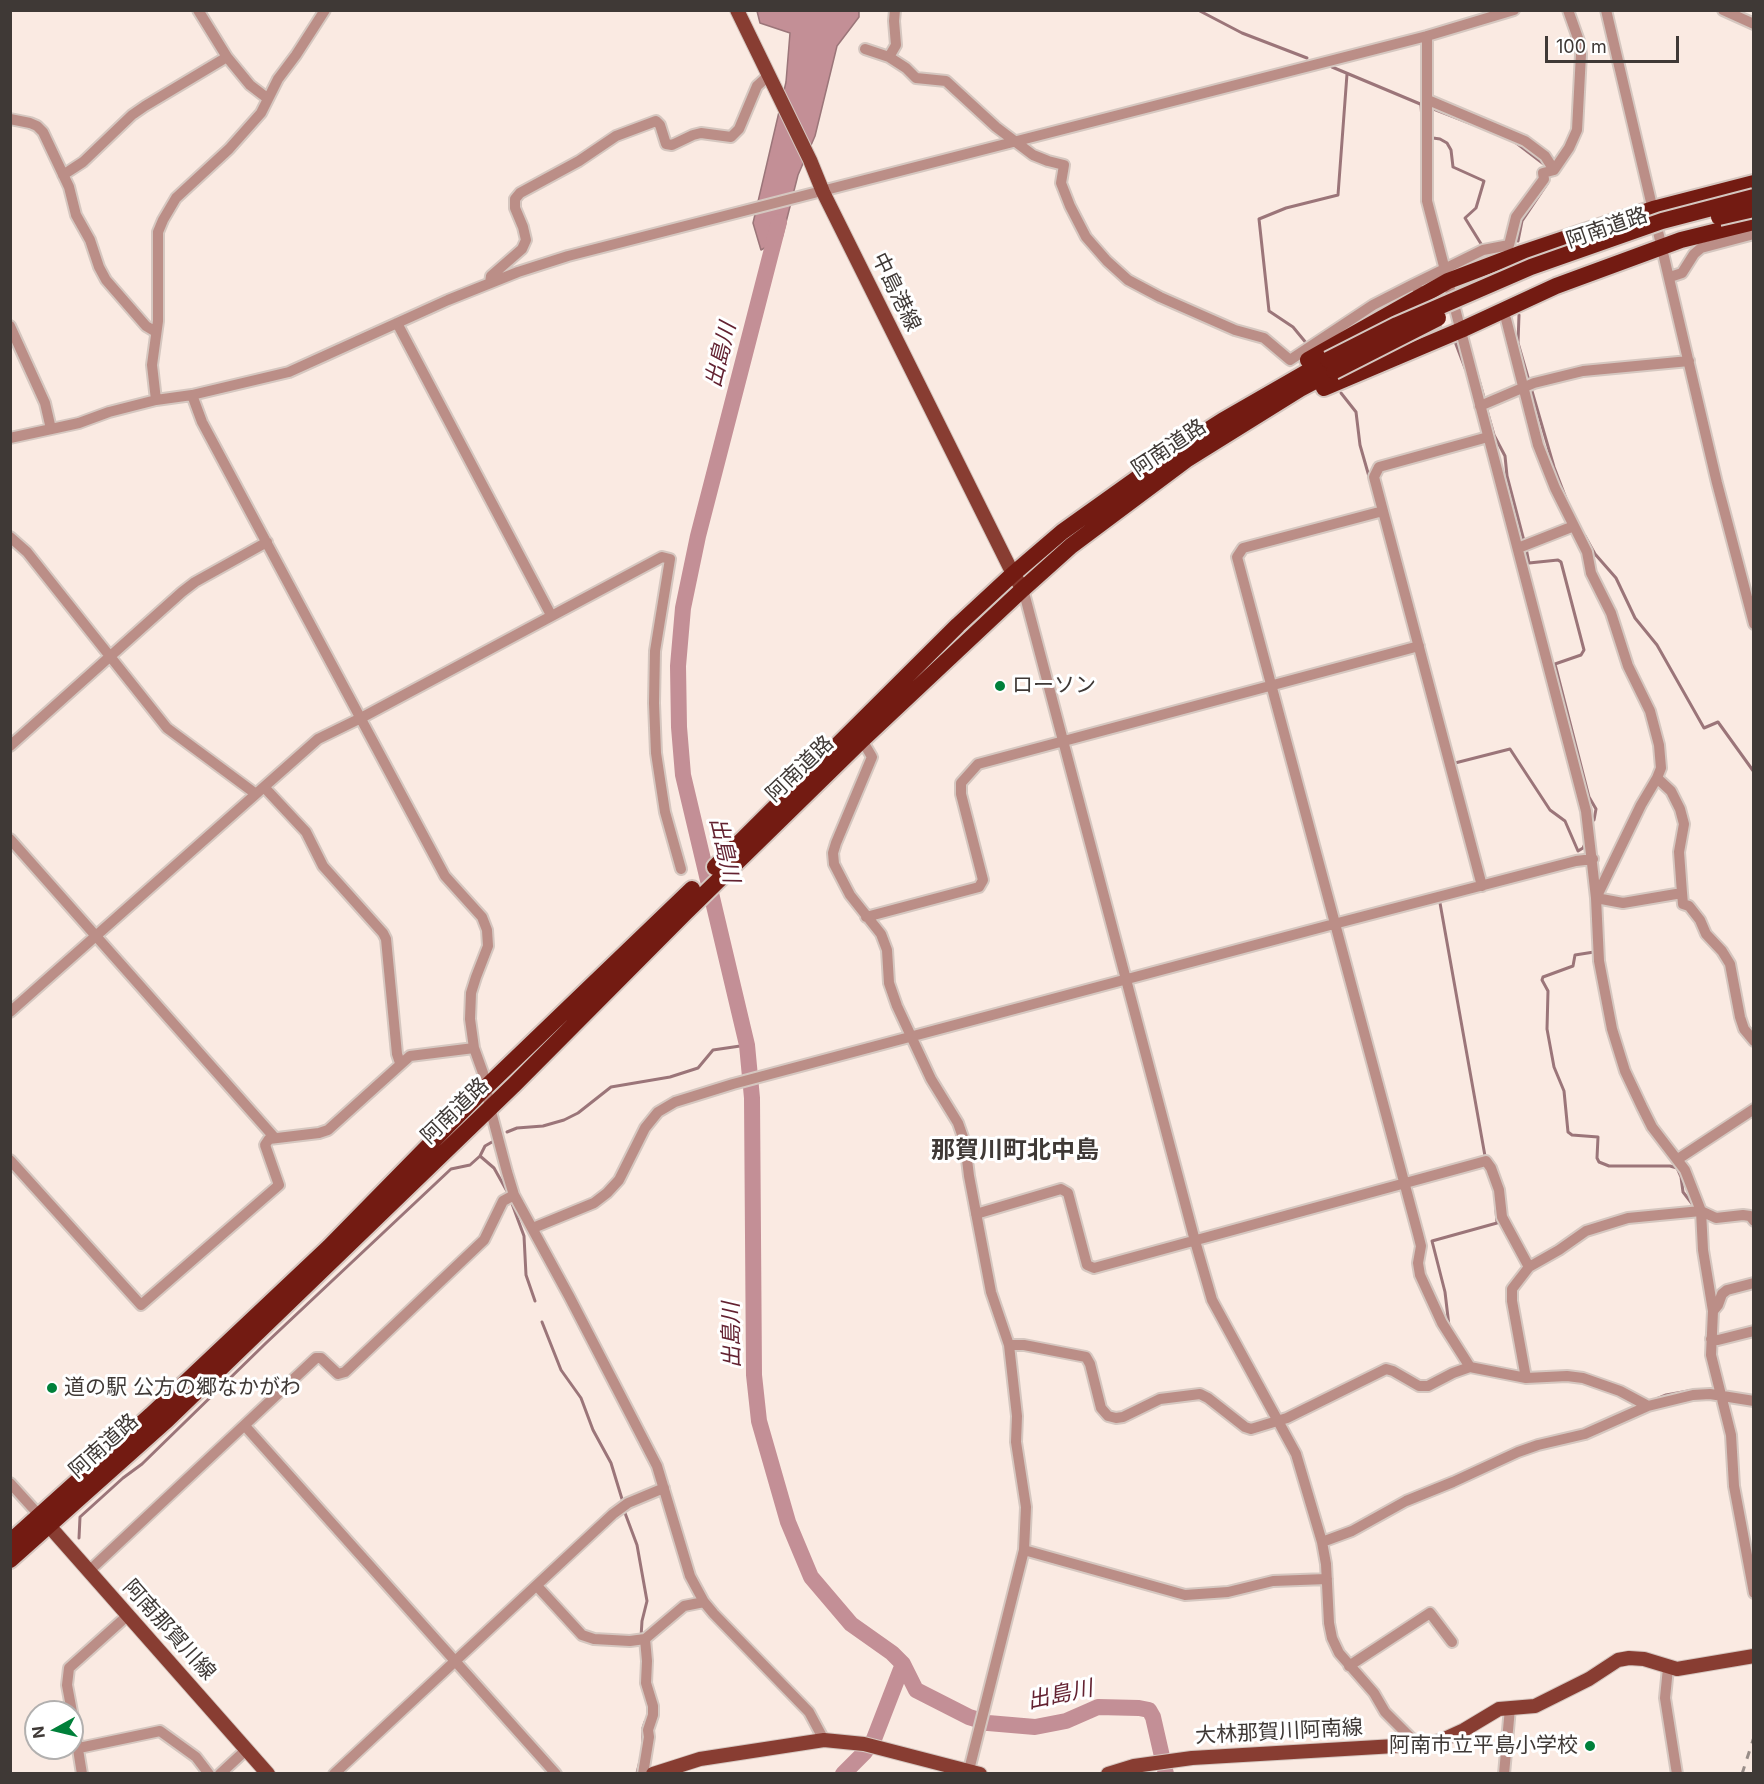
<!DOCTYPE html>
<html>
<head>
<meta charset="utf-8">
<style>
	body { margin:0 }
	#map { position:relative; width:1764px; height:1784px; overflow:hidden; background:#faeae2; font-family:Inter,sans-serif }
	canvas { display:block }
	.frame { position:absolute; inset:0; border:12px solid #3f3936; pointer-events:none }
	.north { position:absolute; left:24px; top:1700px; width:60px; height:60px; box-sizing:border-box; background:#fff; border:2px solid #b2b0af; border-radius:50%; rotate:262deg; font-size:16px; font-weight:700; line-height:24px; text-align:center; color:#3f3936 }
	.north::after { content:''; display:block; margin:auto; width:21px; height:27px; background:#00803a; clip-path:polygon(50% 0,100% 100%,50% 72%,0 100%) }
	.scale { position:absolute; left:1545px; top:36px; width:134px; height:27px; box-sizing:border-box; border:3px solid #3f3936; border-top:0; padding-left:8px; font-size:18px; line-height:21px; white-space:nowrap; color:#3f3936; -webkit-text-stroke:4px #fff; paint-order:stroke }
</style>
</head>
<body>
<div id="map">
<canvas width="1764" height="1784"></canvas>
<div class="frame"></div>
<div class="north">N</div>
<div class="scale">100 m</div>
</div>
<script>
const c = document.querySelector('canvas').getContext('2d');
c.lineJoin = 'round';
function fill(path, color) { c.fillStyle = color; c.fill(path, 'evenodd'); }
const shape = rows => new Path2D(rows.map(r => 'M' + r).join(''));
function strokePath(path, color, width, dash) { c.strokeStyle = color; c.lineWidth = width; c.lineCap = dash ? 'butt' : 'round'; c.setLineDash(dash || []); c.stroke(path); }
function write(font, color, halo, rows, align = 'center') {
  c.font = font + ' Inter,"Noto Sans JP",sans-serif'; c.lineWidth = 6; c.setLineDash([]); c.textBaseline = 'middle'; c.strokeStyle = halo; c.fillStyle = color; for (const [text, x, y, turn = 0] of rows) {
    c.save(); c.translate(x, y); c.rotate((+turn || 0) * Math.PI / 180); c.textAlign = isNaN(turn) ? turn : align; if (halo) c.strokeText(text, 0, 0); c.fillText(text, 0, 0); c.restore();
  }
}
const water = shape([
	[757,11,859,11,859,17,837,46,815,136,798,175,782,238,761,250,753,223,786,82,790,33,760,23,757,11]
]);
fill(water, '#c38f96');
strokePath(water, '#9b7579', 1.5);
strokePath(shape([
	[1198,10,1242,33,1307,58],
	[1332,67,1425,106],
	[1421,105,1422,120],
	[1431,108,1472,124],
	[1433,138,1440,139,1447,143,1451,150,1453,167,1484,181,1476,208,1465,218,1483,247],
	[1515,142,1545,165],
	[1518,241,1522,221,1547,184,1548,179],
	[1519,315,1518,343,1554,467,1567,501],
	[1454,339,1465,368],
	[1307,344,1293,327,1269,311,1259,219,1286,208,1338,195,1347,74],
	[1476,370,1485,401],
	[1341,393,1356,412,1360,445,1370,480],
	[1486,407,1494,435,1505,456,1507,476,1524,541],
	[1585,536,1595,554,1616,578,1635,618,1657,645,1704,728,1718,722,1754,772],
	[1526,548,1529,563,1558,560,1561,562,1584,650,1581,655,1555,664,1589,797,1596,809,1594,820],
	[1455,763,1510,749,1550,810,1565,821,1578,851,1583,848,1586,841],
	[1440,903,1485,1156],
	[1594,952,1575,955,1573,966,1543,977,1542,980,1548,991,1547,1029,1554,1067,1564,1091,1568,1132,1572,1135,1598,1137,1597,1158,1599,1162,1609,1166,1670,1166,1677,1168,1681,1177,1683,1192,1693,1205],
	[507,1132,517,1128,543,1126,564,1120,578,1113,611,1087,670,1077,698,1068,713,1050,747,1045],
	[492,1142,485,1146,480,1156,494,1168,508,1193],
	[511,1201,524,1236,526,1275,535,1301],
	[542,1322,561,1370,581,1398,593,1430,611,1463,622,1499],
	[1449,1326,1445,1292,1432,1241,1497,1223,1496,1210],
	[1654,1400,1666,1395,1688,1391],
	[625,1513,637,1545,647,1601,642,1621,641,1637],
	[79,1538,80,1517,123,1478,142,1464,266,1343,451,1169,470,1165,480,1156],
	[643,1742,643,1728,645,1722],
	[637,1773,640,1761]
]), '#9b7579', 3);
strokePath(shape([
	[779,222,698,536,683,608,678,666,679,727,683,775,747,1045,752,1098,754,1375,759,1421,788,1522,811,1577,851,1624,892,1653,903,1664,916,1690,969,1717,988,1723,1035,1727,1066,1721,1098,1707,1139,1708,1149,1710,1153,1717,1166,1774],
	[843,1774,865,1752,874,1739,903,1664]
]), '#c38f96', 16);
const minor = shape([
	[198,10,227,57,250,85,267,98],
	[1606,10,1717,483,1754,624],
	[1723,10,1754,24],
	[1427,36,1427,201,1586,811,1596,898,1599,961,1612,1029,1625,1071,1642,1107,1652,1127,1685,1170,1701,1211,1703,1250,1713,1311,1711,1355,1731,1435,1734,1486,1754,1593],
	[865,49,889,57,906,68,916,78,946,81,996,127,1033,155,1048,161,1064,165,1061,183,1070,206,1086,237,1107,261,1128,280,1160,297,1235,330,1264,338,1290,360,1373,305,1414,284,1422,295],
	[889,57,896,45,894,21,895,10],
	[10,119,30,123,37,126,43,132,69,187,76,215,90,240,99,267,106,280,146,326,156,332],
	[1554,170,1569,148,1577,130,1581,54,1579,41,1568,10],
	[63,175,83,162,132,115,145,106,227,57],
	[1670,277,1682,273,1694,254,1701,248,1754,234],
	[490,283,491,276,522,249,526,240,523,227,515,208,515,199,520,193,579,161,616,136,656,121,660,125,666,144,672,145,693,135,701,133,731,137,739,129,757,86,768,76],
	[1414,284,1483,250,1509,245,1516,217,1544,179,1543,173,1554,170,1545,156,1525,141,1428,100],
	[1506,319,1538,445,1555,488,1587,552,1591,573,1611,613,1628,666,1650,711,1659,745,1661,768,1657,778,1641,805,1596,898,1623,903,1682,893,1679,852,1684,824,1680,809,1671,791,1657,778],
	[397,323,551,615],
	[10,326,45,403,51,429],
	[192,395,202,422,445,876,482,917,487,930,488,946,476,977,471,993,470,1019,474,1048,483,1073,490,1108,507,1172,514,1195,569,1296,657,1466,690,1576,704,1602,714,1614,809,1712,824,1740],
	[156,400,152,365,158,321,158,232,163,220,176,198,229,149,261,113,278,79,296,55,325,10],
	[1480,406,1534,383,1583,371,1689,361],
	[10,438,79,423,109,412,156,400,192,395,289,372,448,300,518,272,568,256,1427,36,1514,10],
	[1383,511,1243,548,1237,557,1418,1234,1421,1246,1418,1263,1420,1275,1442,1323,1470,1367],
	[10,537,27,552,167,728,256,794],
	[1518,548,1574,526],
	[1023,589,1195,1241,1212,1300,1296,1454,1322,1542,1326,1564,1329,1623,1332,1638,1339,1653,1374,1693,1385,1712,1418,1745],
	[862,740,872,757,836,843,833,853,834,864,850,895,881,934,887,950,889,983,897,1006,931,1079,958,1123,965,1143,969,1176,991,1292,1009,1345,1017,1416,1016,1442,1026,1507,1024,1550,968,1774],
	[10,746,182,592,195,582,267,542],
	[264,787,306,832,323,866,383,933,386,939,397,1054,400,1063],
	[10,839,274,1137],
	[1482,886,1374,477,1379,467,1488,437],
	[1682,893,1683,904,1689,906,1700,920,1706,934,1722,951,1730,964,1740,1017,1744,1029,1754,1041],
	[866,917,979,887,983,880,961,794,961,783,978,764,1419,646],
	[10,1012,318,739,361,718,662,557,670,559,655,651,654,703,656,753,665,812,681,869],
	[1678,1159,1754,1109],
	[10,1160,141,1305,279,1185,265,1145,269,1139,319,1133,328,1130,410,1056,474,1048],
	[976,1214,1061,1189,1068,1193,1087,1265,1094,1268,1486,1161,1491,1168,1499,1190,1502,1217,1529,1267],
	[533,1228,594,1203,607,1193,619,1180,645,1128,658,1112,675,1102,733,1084,1334,924,1576,861,1593,859],
	[1713,1311,1718,1305,1722,1294,1727,1290,1754,1283],
	[1711,1339,1718,1340,1754,1331],
	[1009,1345,1024,1345,1086,1357,1090,1364,1101,1408,1108,1416,1116,1418,1123,1417,1160,1399,1200,1394,1208,1398,1245,1427,1251,1429,1287,1418,1386,1369,1393,1371,1419,1386,1428,1386,1453,1373,1470,1367,1526,1378,1567,1376,1583,1378,1620,1391,1648,1406],
	[1526,1378,1512,1301,1512,1289,1529,1267,1559,1250,1586,1231,1628,1218,1701,1211,1716,1218,1743,1215,1750,1216,1754,1221],
	[245,1426,556,1774],
	[10,1483,39,1515],
	[1322,1542,1352,1531,1406,1501,1453,1482,1518,1452,1538,1445,1585,1434,1648,1406,1693,1395,1710,1394,1754,1401],
	[1024,1550,1185,1595,1228,1592,1273,1581,1327,1579],
	[89,1571,316,1358,321,1358,338,1374,345,1372,484,1240,503,1201,514,1195],
	[537,1586,582,1635,594,1639,630,1641,645,1639,684,1606,704,1602],
	[1349,1666,1430,1613,1452,1642],
	[1668,1668,1665,1698,1677,1774],
	[72,1712,67,1685,69,1668,127,1616],
	[72,1712,82,1774],
	[79,1748,160,1731,196,1757,209,1774],
	[220,1774,247,1749],
	[334,1774,613,1514,628,1503,664,1488],
	[643,1774,649,1737,648,1730,653,1715,653,1706,646,1683,647,1661,645,1639],
	[1504,1774,1510,1708]
]);
const major = shape([
	[737,10,810,160,823,192,1013,574,1023,589],
	[43,1519,268,1774],
	[653,1774,700,1759,824,1740,864,1744,980,1774],
	[1108,1774,1134,1766,1192,1758,1429,1744,1442,1740,1464,1730,1499,1709,1535,1706,1589,1679,1618,1660,1629,1658,1644,1659,1677,1669,1754,1656]
]);
const highway = shape([
	[1308,360,1448,281,1522,253,1653,209,1754,183],
	[1324,388,1461,330,1556,286,1681,240,1754,222],
	[715,867,958,625,1013,574,1062,532,1181,447,1222,421,1328,360],
	[10,1542,151,1415,329,1247,486,1087,692,889],
	[10,1560,167,1420,515,1084,685,913,862,740,1023,589,1071,546,1186,460,1300,389,1334,371]
]);
strokePath(minor, '#d5c7c0', 14);
strokePath(major, '#d5c7c0', 16);
strokePath(highway, '#d5c7c0', 20);
strokePath(minor, '#bb8e87', 10);
strokePath(major, '#883d32', 14);
strokePath(highway, '#731b12', 16);
strokePath(shape([
	[1742,1774,1754,1737]
]), '#988d88', 3, [8, 8]);
const highwayBridge = shape([
	[1719,217,1754,209],
	[1328,360,1397,325,1531,267,1662,221,1754,197],
	[1334,371,1438,318]
]);
strokePath(highwayBridge, '#d5c7c0', 20, []);
strokePath(highwayBridge, '#731b12', 16);
for (const [x, y, r, color] of [
	[1000,686,6,"#00803a"],
	[52,1388,6,"#00803a"],
	[1590,1746,6,"#00803a"]
]) { const dot = new Path2D(); dot.arc(x, y, r, 0, 2 * Math.PI); c.fillStyle = color; c.fill(dot); strokePath(dot, '#fff', 2); }
write('21px', '#3f3936', '#fff', [
	["阿南道路",1607,228,-19],
	["中島港線",896,292,64],
	["阿南道路",1169,448,-34],
	["阿南道路",800,769,-44],
	["阿南道路",455,1111,-44],
	["阿南道路",104,1446,-42],
	["阿南那賀川線",169,1630,48],
	["大林那賀川阿南線",1279,1732,-3]
]);
write('21px', '#3f3936', '#fff', [
	["ローソン",1012,686],
	["道の駅 公方の郷なかがわ",64,1388],
	["阿南市立平島小学校",1578,1746,"right"]
], 'left');
write('italic 22px', '#632231', '#fff', [
	["出島川",721,355,-76],
	["出島川",724,850,77],
	["出島川",732,1335,-91],
	["出島川",1060,1695,-12]
]);
write('bold 24px', '#3f3936', '#fff', [
	["那賀川町北中島",1015,1151]
]);
</script>
</body>
</html>
